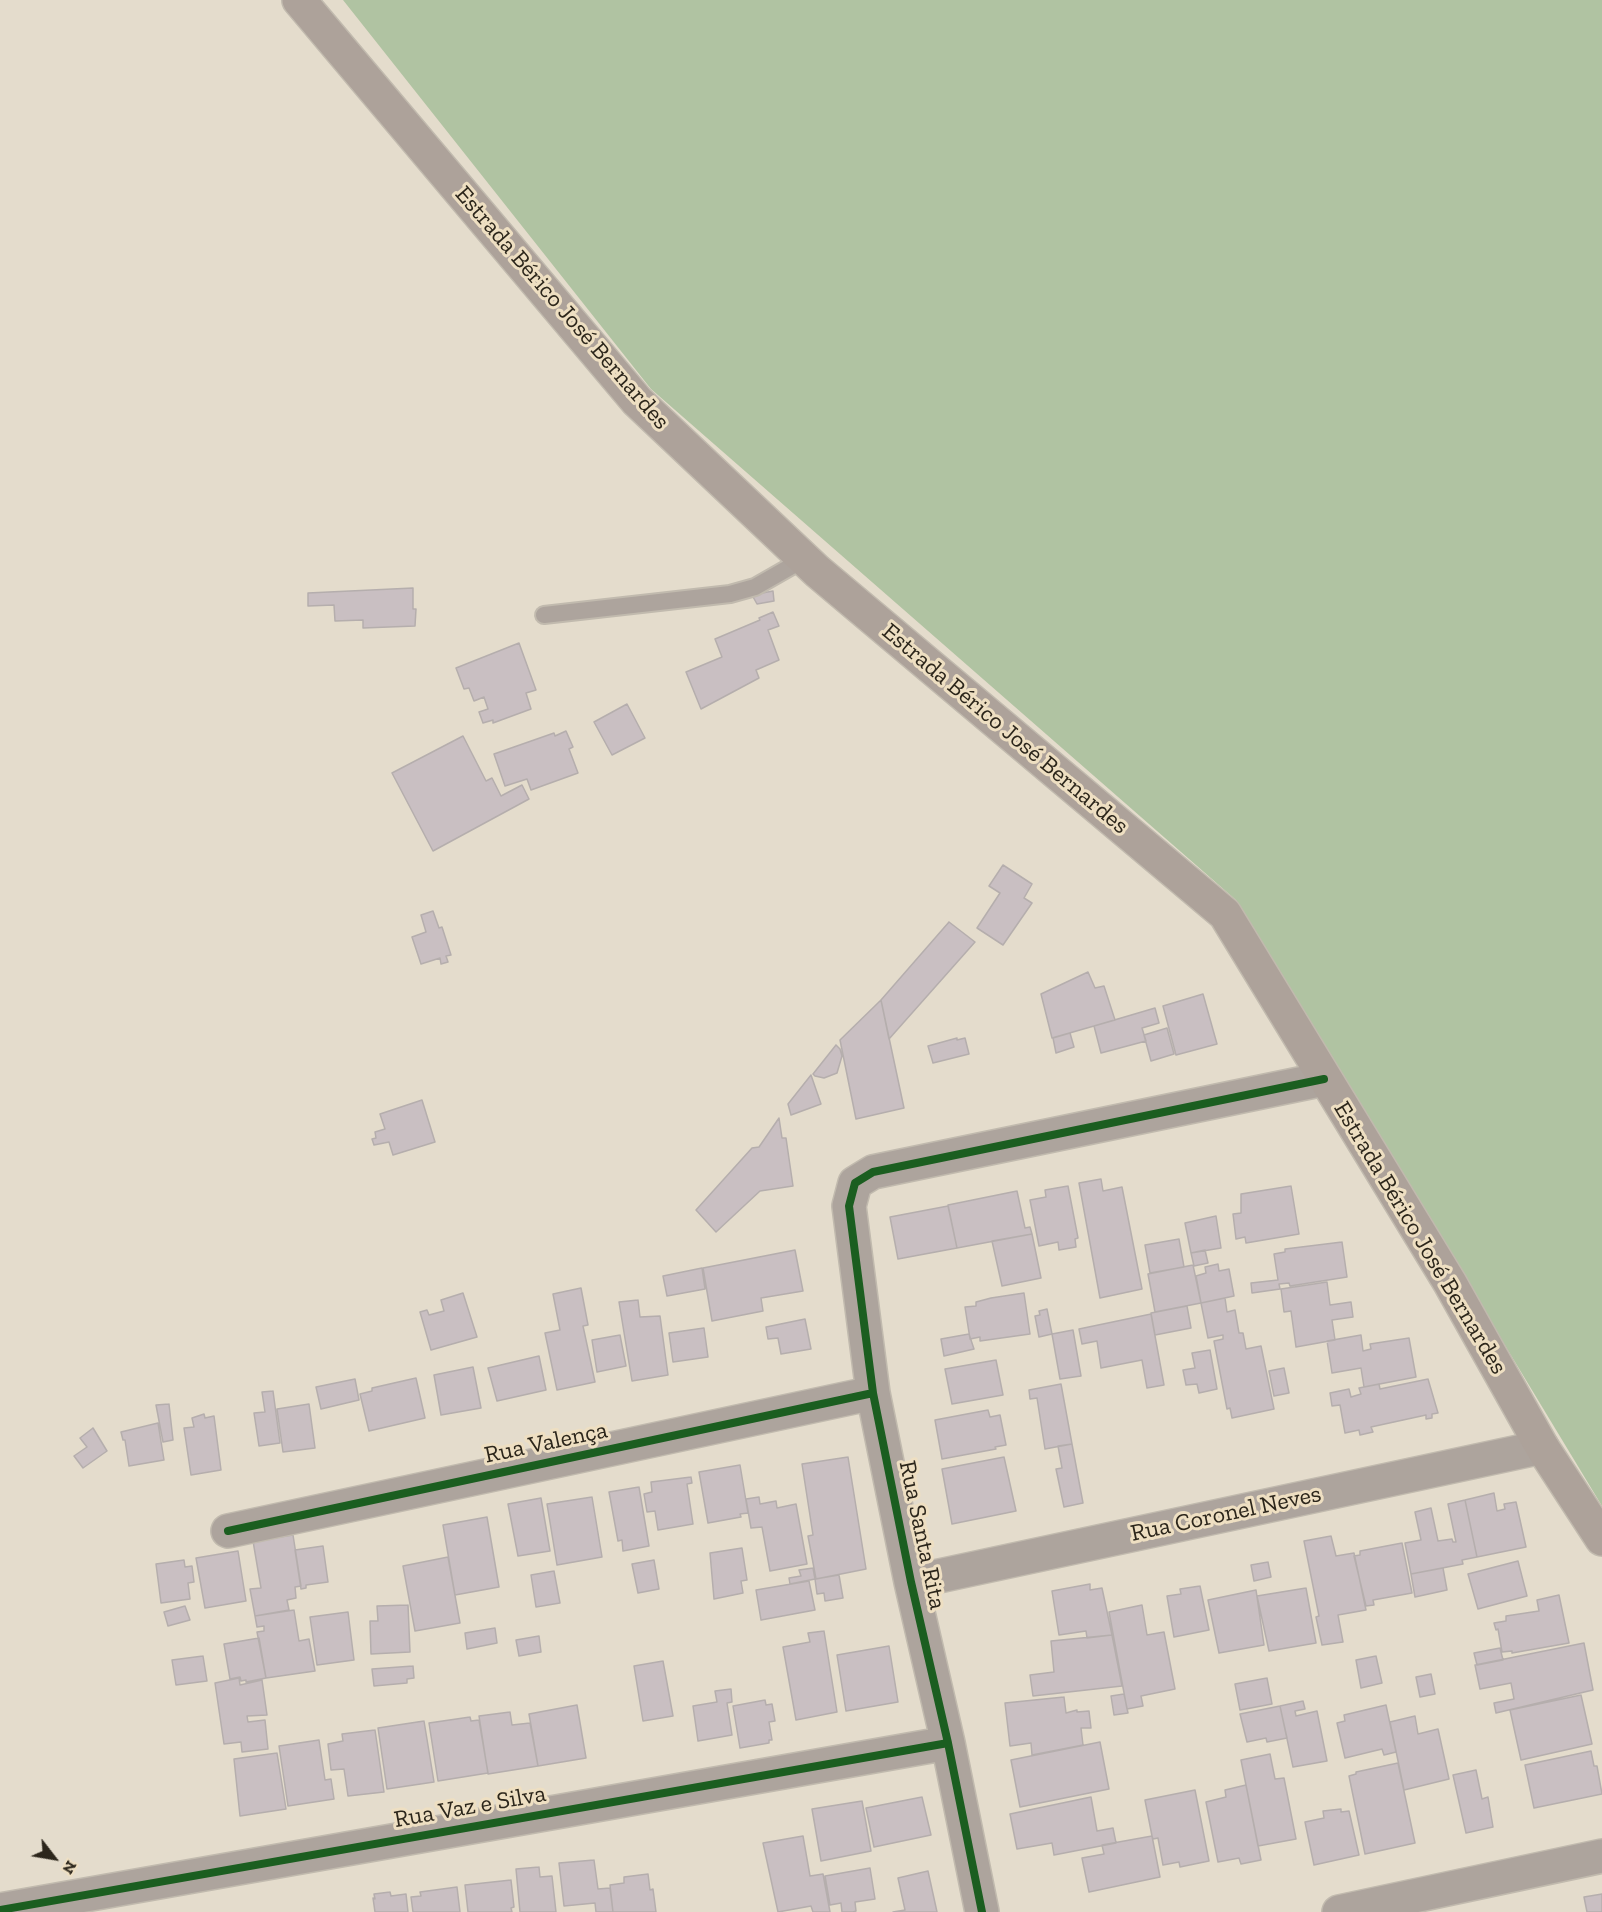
<!DOCTYPE html>
<html>
<head>
<meta charset="utf-8">
<style>
	body { margin:0 }
	#map { position:relative; width:1602px; height:1912px; overflow:hidden; background:#e4dccc; font-family:"Zilla Slab",serif }
	canvas { display:block }
	.north { position:absolute; left:24px; top:1828px; width:60px; height:60px; -webkit-text-stroke:4px #eedfc2; paint-order:stroke; rotate:121deg; font-size:16px; font-weight:700; line-height:24px; text-align:center; color:#2c261b }
	.north::after { content:''; display:block; margin:auto; width:21px; height:27px; background:#2c261b; clip-path:polygon(50% 0,100% 100%,50% 72%,0 100%) }
</style>
</head>
<body>
<div id="map">
<canvas width="1602" height="1912"></canvas>
<div class="north">N</div>
</div>
<script>
const c = document.querySelector('canvas').getContext('2d');
c.lineJoin = 'round';
function fill(path, color) { c.fillStyle = color; c.fill(path, 'evenodd'); }
const shape = rows => new Path2D(rows.map(r => 'M' + r).join(''));
function strokePath(path, color, width, dash) { c.strokeStyle = color; c.lineWidth = width; c.lineCap = dash ? 'butt' : 'round'; c.setLineDash(dash || []); c.stroke(path); }
function write(font, color, halo, rows, align = 'center') {
  c.font = font + ' "Zilla Slab",serif'; c.lineWidth = 6; c.setLineDash([]); c.textBaseline = 'middle'; c.strokeStyle = halo; c.fillStyle = color; for (const [text, x, y, turn = 0] of rows) {
    c.save(); c.translate(x, y); c.rotate((+turn || 0) * Math.PI / 180); c.textAlign = isNaN(turn) ? turn : align; if (halo) c.strokeText(text, 0, 0); c.fillText(text, 0, 0); c.restore();
  }
}
fill(shape([
	[343,0,1602,0,1602,1506,1236,900,651,389]
]), '#b0c3a2');
const building = shape([
	[413,588,413,609,416,609,415,626,363,628,363,620,335,621,334,605,308,606,308,593,413,588],
	[773,591,774,601,757,604,752,595,773,591],
	[773,612,779,626,768,630,779,660,756,670,759,678,701,709,686,672,722,657,715,639,760,620,759,618,773,612],
	[519,643,536,690,526,693,531,709,493,723,493,720,483,723,479,712,488,709,484,697,474,701,469,688,464,689,456,668,519,643],
	[627,704,645,738,612,755,594,722,627,704],
	[566,731,573,747,569,749,578,773,531,790,527,779,505,786,494,754,554,733,555,736,566,731],
	[463,736,486,781,492,778,501,796,522,785,529,799,433,851,392,773,463,736],
	[1003,865,1032,884,1024,898,1032,903,1003,945,977,928,1000,893,989,886,1003,865],
	[433,911,439,928,442,927,451,955,446,956,448,962,441,964,440,958,421,964,412,937,426,932,421,915,433,911],
	[949,922,975,942,889,1039,881,1000,949,922],
	[1088,972,1095,988,1104,986,1115,1020,1052,1038,1041,994,1088,972],
	[1203,994,1217,1044,1176,1055,1163,1006,1203,994],
	[881,1000,904,1108,856,1119,840,1040,881,1000],
	[1155,1008,1159,1023,1142,1028,1146,1041,1101,1053,1094,1026,1155,1008],
	[1167,1028,1174,1054,1151,1061,1144,1035,1167,1028],
	[1070,1033,1074,1047,1056,1053,1053,1038,1070,1033],
	[957,1038,957,1040,965,1038,969,1054,933,1063,928,1046,957,1038],
	[836,1045,840,1049,842,1056,837,1073,824,1078,815,1076,813,1074,836,1045],
	[811,1075,821,1104,791,1115,788,1104,811,1075],
	[422,1100,435,1142,393,1155,389,1142,374,1145,372,1139,376,1138,375,1132,385,1129,380,1114,422,1100],
	[779,1118,782,1138,786,1138,793,1186,760,1191,716,1232,696,1210,752,1148,759,1147,779,1118],
	[1101,1179,1103,1191,1122,1187,1142,1289,1100,1298,1079,1183,1101,1179],
	[1068,1186,1078,1238,1075,1239,1076,1247,1059,1250,1058,1242,1039,1246,1030,1200,1046,1197,1045,1190,1068,1186],
	[1291,1186,1299,1234,1246,1243,1245,1237,1236,1239,1233,1214,1241,1213,1241,1194,1291,1186],
	[1017,1191,1025,1228,1030,1227,1032,1234,957,1248,948,1205,1017,1191],
	[948,1206,957,1248,898,1259,890,1217,948,1206],
	[1216,1216,1221,1248,1191,1253,1185,1223,1216,1216],
	[1032,1234,1041,1278,1002,1286,992,1241,1032,1234],
	[1179,1239,1184,1267,1150,1273,1145,1245,1179,1239],
	[1342,1242,1347,1277,1290,1286,1289,1283,1279,1284,1280,1289,1252,1293,1251,1283,1278,1280,1274,1254,1285,1252,1285,1249,1342,1242],
	[795,1250,803,1291,761,1298,763,1311,712,1321,703,1268,795,1250],
	[1205,1250,1208,1263,1194,1266,1191,1253,1205,1250],
	[1218,1264,1219,1271,1229,1269,1234,1296,1201,1303,1196,1276,1206,1273,1205,1267,1218,1264],
	[1193,1265,1201,1303,1155,1312,1148,1274,1193,1265],
	[702,1268,705,1289,667,1296,663,1276,702,1268],
	[1327,1282,1330,1305,1351,1302,1353,1317,1332,1320,1335,1340,1296,1347,1291,1311,1284,1312,1281,1289,1327,1282],
	[581,1288,588,1325,583,1326,595,1382,557,1390,545,1333,560,1330,553,1294,581,1288],
	[463,1293,477,1337,431,1350,420,1312,427,1310,429,1315,444,1311,441,1300,463,1293],
	[1024,1293,1030,1334,980,1341,980,1337,970,1339,965,1307,976,1306,976,1302,991,1298,1024,1293],
	[1225,1298,1227,1312,1235,1310,1239,1333,1243,1333,1246,1349,1261,1346,1274,1409,1232,1418,1230,1408,1227,1409,1214,1341,1223,1339,1223,1335,1208,1338,1201,1303,1225,1298],
	[638,1300,640,1317,660,1316,668,1375,632,1381,619,1302,638,1300],
	[1187,1306,1191,1328,1155,1335,1151,1313,1187,1306],
	[1047,1309,1052,1334,1039,1337,1035,1316,1040,1315,1039,1311,1047,1309],
	[1151,1314,1164,1385,1147,1388,1142,1360,1101,1368,1097,1341,1082,1344,1079,1329,1151,1314],
	[805,1319,811,1349,781,1354,778,1338,768,1339,766,1327,805,1319],
	[704,1328,708,1357,673,1362,669,1333,704,1328],
	[1073,1330,1081,1376,1060,1379,1052,1334,1073,1330],
	[969,1334,974,1349,944,1356,941,1339,969,1334],
	[620,1335,626,1366,597,1372,592,1340,620,1335],
	[1361,1335,1363,1351,1371,1349,1370,1344,1409,1338,1416,1377,1364,1387,1361,1368,1332,1373,1327,1341,1361,1335],
	[1210,1350,1217,1389,1199,1393,1197,1384,1186,1385,1183,1370,1195,1368,1192,1353,1210,1350],
	[539,1356,546,1390,497,1401,488,1368,539,1356],
	[996,1360,1003,1395,952,1404,945,1369,996,1360],
	[473,1367,481,1408,441,1415,434,1375,473,1367],
	[1284,1368,1289,1393,1274,1396,1269,1371,1284,1368],
	[416,1378,425,1418,369,1431,360,1394,372,1391,372,1388,416,1378],
	[355,1379,359,1400,321,1409,316,1387,355,1379],
	[1428,1379,1438,1413,1432,1414,1432,1418,1426,1419,1426,1415,1371,1427,1373,1432,1360,1435,1359,1430,1345,1433,1340,1405,1332,1406,1330,1393,1349,1389,1351,1397,1361,1394,1359,1388,1379,1384,1380,1389,1428,1379],
	[1061,1384,1072,1444,1045,1449,1037,1398,1030,1399,1029,1390,1061,1384],
	[273,1391,280,1443,259,1446,254,1413,265,1412,262,1392,273,1391],
	[169,1404,173,1440,163,1442,156,1405,169,1404],
	[309,1404,315,1448,283,1452,277,1409,309,1404],
	[988,1410,990,1417,1000,1415,1006,1445,995,1447,996,1449,942,1459,935,1420,988,1410],
	[204,1414,205,1418,214,1416,221,1470,191,1475,184,1428,194,1427,192,1418,204,1414],
	[158,1423,164,1460,129,1466,125,1440,123,1440,121,1432,158,1423],
	[93,1428,107,1451,83,1468,74,1456,87,1447,80,1438,93,1428],
	[1072,1444,1083,1503,1064,1507,1056,1469,1062,1468,1058,1446,1072,1444],
	[848,1457,866,1569,816,1579,808,1536,813,1535,802,1464,848,1457],
	[1004,1457,1016,1511,952,1524,942,1469,1004,1457],
	[740,1465,748,1513,740,1514,741,1517,708,1523,699,1472,740,1465],
	[691,1477,692,1483,687,1484,693,1524,658,1530,655,1511,647,1512,644,1494,652,1492,651,1482,691,1477],
	[639,1487,649,1546,623,1551,622,1540,618,1541,609,1492,639,1487],
	[1494,1493,1497,1511,1505,1509,1504,1504,1516,1502,1526,1547,1477,1557,1465,1500,1494,1493],
	[592,1497,602,1557,557,1565,547,1504,592,1497],
	[759,1497,760,1504,776,1501,777,1508,796,1504,807,1564,770,1571,762,1527,751,1528,746,1499,759,1497],
	[541,1498,550,1551,518,1556,508,1504,541,1498],
	[1465,1500,1477,1557,1462,1560,1463,1564,1411,1574,1405,1543,1421,1540,1415,1512,1431,1508,1438,1541,1452,1539,1453,1542,1456,1542,1448,1504,1465,1500],
	[487,1517,499,1587,455,1595,443,1525,487,1517],
	[293,1535,301,1586,295,1587,296,1598,287,1600,289,1610,255,1616,250,1589,261,1588,253,1541,293,1535],
	[1331,1536,1336,1556,1354,1553,1366,1610,1338,1615,1343,1642,1322,1645,1316,1617,1319,1616,1304,1541,1331,1536],
	[1402,1543,1412,1593,1373,1600,1374,1605,1366,1606,1354,1556,1360,1555,1360,1551,1402,1543],
	[323,1546,328,1582,306,1585,306,1588,301,1589,295,1550,323,1546],
	[742,1548,747,1580,741,1581,743,1593,714,1599,710,1553,742,1548],
	[238,1551,246,1601,205,1608,196,1558,238,1551],
	[448,1557,460,1623,415,1631,403,1566,448,1557],
	[184,1560,185,1567,192,1566,194,1582,188,1583,190,1599,161,1603,156,1564,184,1560],
	[654,1560,659,1589,638,1593,632,1564,654,1560],
	[1518,1561,1527,1596,1478,1609,1468,1574,1518,1561],
	[1268,1562,1271,1577,1254,1581,1251,1565,1268,1562],
	[813,1568,815,1579,790,1584,789,1578,801,1576,799,1570,813,1568],
	[1443,1568,1447,1590,1415,1597,1411,1574,1443,1568],
	[554,1571,560,1603,536,1607,531,1575,554,1571],
	[839,1575,843,1598,825,1601,824,1593,817,1594,815,1579,839,1575],
	[809,1581,815,1610,761,1620,756,1590,809,1581],
	[1090,1584,1090,1590,1102,1588,1112,1635,1087,1638,1086,1631,1059,1635,1052,1591,1090,1584],
	[1200,1586,1209,1630,1174,1637,1167,1596,1181,1594,1180,1589,1200,1586],
	[1306,1588,1316,1643,1269,1651,1257,1596,1306,1588],
	[1256,1590,1264,1645,1219,1653,1208,1600,1256,1590],
	[1559,1595,1569,1643,1512,1653,1512,1651,1502,1652,1498,1629,1496,1630,1494,1623,1506,1621,1506,1616,1539,1611,1537,1600,1559,1595],
	[408,1605,410,1652,371,1654,370,1621,378,1621,377,1606,408,1605],
	[1142,1605,1147,1635,1164,1632,1175,1689,1141,1696,1143,1706,1127,1709,1109,1612,1142,1605],
	[185,1606,190,1620,168,1626,164,1612,185,1606],
	[294,1610,299,1641,309,1639,315,1671,266,1678,257,1632,264,1631,264,1626,257,1627,255,1616,294,1610],
	[348,1612,354,1660,317,1665,310,1617,348,1612],
	[495,1628,497,1643,467,1649,465,1633,495,1628],
	[824,1631,837,1712,796,1720,783,1647,810,1642,808,1633,824,1631],
	[1112,1635,1122,1686,1033,1696,1030,1675,1054,1672,1051,1641,1112,1635],
	[539,1636,541,1652,519,1656,516,1640,539,1636],
	[259,1638,266,1678,246,1682,246,1680,241,1681,240,1677,230,1679,224,1644,259,1638],
	[1584,1643,1593,1690,1496,1713,1494,1703,1514,1699,1511,1683,1480,1689,1475,1665,1584,1643],
	[889,1646,898,1702,846,1711,837,1655,889,1646],
	[1500,1648,1503,1660,1477,1665,1474,1653,1500,1648],
	[203,1656,207,1681,176,1685,172,1660,203,1656],
	[1376,1656,1382,1683,1361,1688,1356,1660,1376,1656],
	[663,1661,673,1716,643,1721,634,1666,663,1661],
	[413,1666,414,1678,407,1679,407,1683,374,1686,372,1669,413,1666],
	[1431,1674,1435,1694,1420,1697,1416,1677,1431,1674],
	[239,1678,240,1685,262,1680,267,1715,247,1716,248,1722,265,1720,268,1749,242,1752,241,1742,224,1744,215,1683,239,1678],
	[1267,1678,1272,1704,1240,1710,1235,1684,1267,1678],
	[731,1689,732,1702,727,1703,732,1735,698,1741,693,1706,717,1702,715,1691,731,1689],
	[1124,1694,1128,1713,1114,1715,1111,1696,1124,1694],
	[1581,1695,1592,1744,1521,1760,1510,1710,1581,1695],
	[1064,1697,1066,1713,1077,1710,1077,1712,1089,1711,1091,1728,1081,1728,1083,1745,1032,1755,1031,1743,1010,1746,1005,1703,1064,1697],
	[765,1700,766,1705,772,1704,775,1721,769,1722,772,1740,769,1740,769,1743,740,1748,733,1706,765,1700],
	[1303,1701,1305,1709,1295,1711,1296,1716,1317,1711,1327,1761,1293,1767,1280,1706,1303,1701],
	[577,1705,586,1758,538,1766,529,1714,577,1705],
	[1386,1705,1396,1752,1384,1755,1382,1749,1345,1758,1337,1723,1345,1721,1344,1715,1386,1705],
	[1280,1706,1287,1738,1267,1742,1266,1738,1247,1742,1240,1714,1280,1706],
	[510,1712,512,1725,530,1723,538,1766,488,1774,479,1716,510,1712],
	[1415,1716,1418,1734,1438,1729,1449,1779,1404,1790,1390,1722,1415,1716],
	[470,1717,471,1721,479,1720,488,1773,438,1781,429,1723,470,1717],
	[424,1721,434,1782,387,1789,378,1728,424,1721],
	[375,1730,384,1792,348,1796,344,1769,331,1770,328,1744,343,1741,342,1734,375,1730],
	[319,1740,325,1780,331,1779,334,1799,288,1806,279,1746,319,1740],
	[1100,1742,1109,1789,1020,1807,1011,1760,1100,1742],
	[1591,1751,1594,1766,1597,1766,1602,1794,1534,1808,1525,1765,1591,1751],
	[277,1753,286,1809,240,1816,234,1759,277,1753],
	[1270,1754,1275,1779,1284,1778,1296,1839,1258,1846,1241,1760,1270,1754],
	[1398,1763,1415,1843,1365,1854,1349,1776,1356,1774,1356,1772,1398,1763],
	[1476,1770,1482,1799,1488,1797,1493,1827,1466,1833,1453,1775,1476,1770],
	[1246,1785,1261,1860,1241,1864,1239,1858,1218,1862,1206,1802,1226,1797,1225,1790,1246,1785],
	[1195,1790,1209,1861,1180,1867,1179,1862,1163,1865,1158,1838,1153,1839,1152,1836,1145,1800,1195,1790],
	[922,1797,931,1835,874,1847,866,1808,922,1797],
	[1091,1797,1097,1831,1113,1828,1116,1843,1054,1855,1052,1843,1017,1849,1010,1814,1091,1797],
	[862,1801,871,1851,821,1861,812,1809,862,1801],
	[1341,1809,1341,1812,1349,1811,1359,1855,1314,1865,1305,1822,1324,1818,1323,1811,1341,1809],
	[803,1836,810,1876,823,1874,830,1912,813,1912,811,1906,778,1912,763,1843,803,1836],
	[1152,1836,1160,1877,1089,1892,1082,1858,1104,1854,1102,1845,1152,1836],
	[594,1860,598,1889,610,1888,613,1912,596,1912,595,1903,564,1906,559,1863,594,1860],
	[539,1867,540,1877,552,1876,556,1912,520,1912,516,1869,539,1867],
	[870,1868,875,1899,855,1902,856,1911,853,1912,842,1912,841,1903,830,1905,825,1876,870,1868],
	[928,1871,937,1912,893,1912,905,1910,898,1878,928,1871],
	[648,1874,650,1890,653,1889,656,1912,613,1912,610,1885,624,1883,624,1877,648,1874],
	[511,1880,514,1907,511,1908,512,1912,468,1912,465,1885,511,1880],
	[457,1887,460,1912,413,1912,411,1897,421,1896,420,1892,457,1887],
	[390,1892,391,1896,406,1894,408,1912,375,1912,373,1898,375,1899,374,1894,390,1892],
	[1602,1894,1602,1912,1587,1912,1584,1897,1602,1894]
]);
fill(building, '#c9bfc2');
strokePath(building, '#b5aead', 1.5);
const lane = shape([
	[544,615,730,594,755,587,804,559]
]);
const street = shape([
	[228,1531,873,1393],
	[911,1582,1542,1447],
	[0,1910,948,1743],
	[982,1912,948,1743,911,1582,873,1393,849,1206,855,1183,873,1172,1324,1079],
	[1339,1912,1602,1856]
]);
const secondary = shape([
	[299,0,637,401,817,571,1225,914,1450,1283,1542,1447,1602,1539]
]);
strokePath(lane, '#c1baae', 20);
strokePath(street, '#c1baae', 36);
strokePath(secondary, '#c1baae', 36);
strokePath(lane, '#ada49d', 16);
strokePath(street, '#ada49d', 33);
strokePath(secondary, '#ada29a', 33);
strokePath(shape([
	[228,1531,873,1393],
	[0,1910,948,1743],
	[982,1912,948,1743,911,1582,873,1393,849,1206,855,1183,873,1172,1324,1079]
]), '#1b5e20', 8);
write('24px', '#2c261b', '#eedfc2', [
	["Estrada Bérico José Bernardes",562,308,49],
	["Estrada Bérico José Bernardes",1005,729,40],
	["Estrada Bérico José Bernardes",1420,1238,59],
	["Rua Valença",546,1443,-12],
	["Rua Coronel Neves",1226,1514,-12],
	["Rua Santa Rita",922,1535,78],
	["Rua Vaz e Silva",470,1807,-10]
]);
</script>
</body>
</html>
